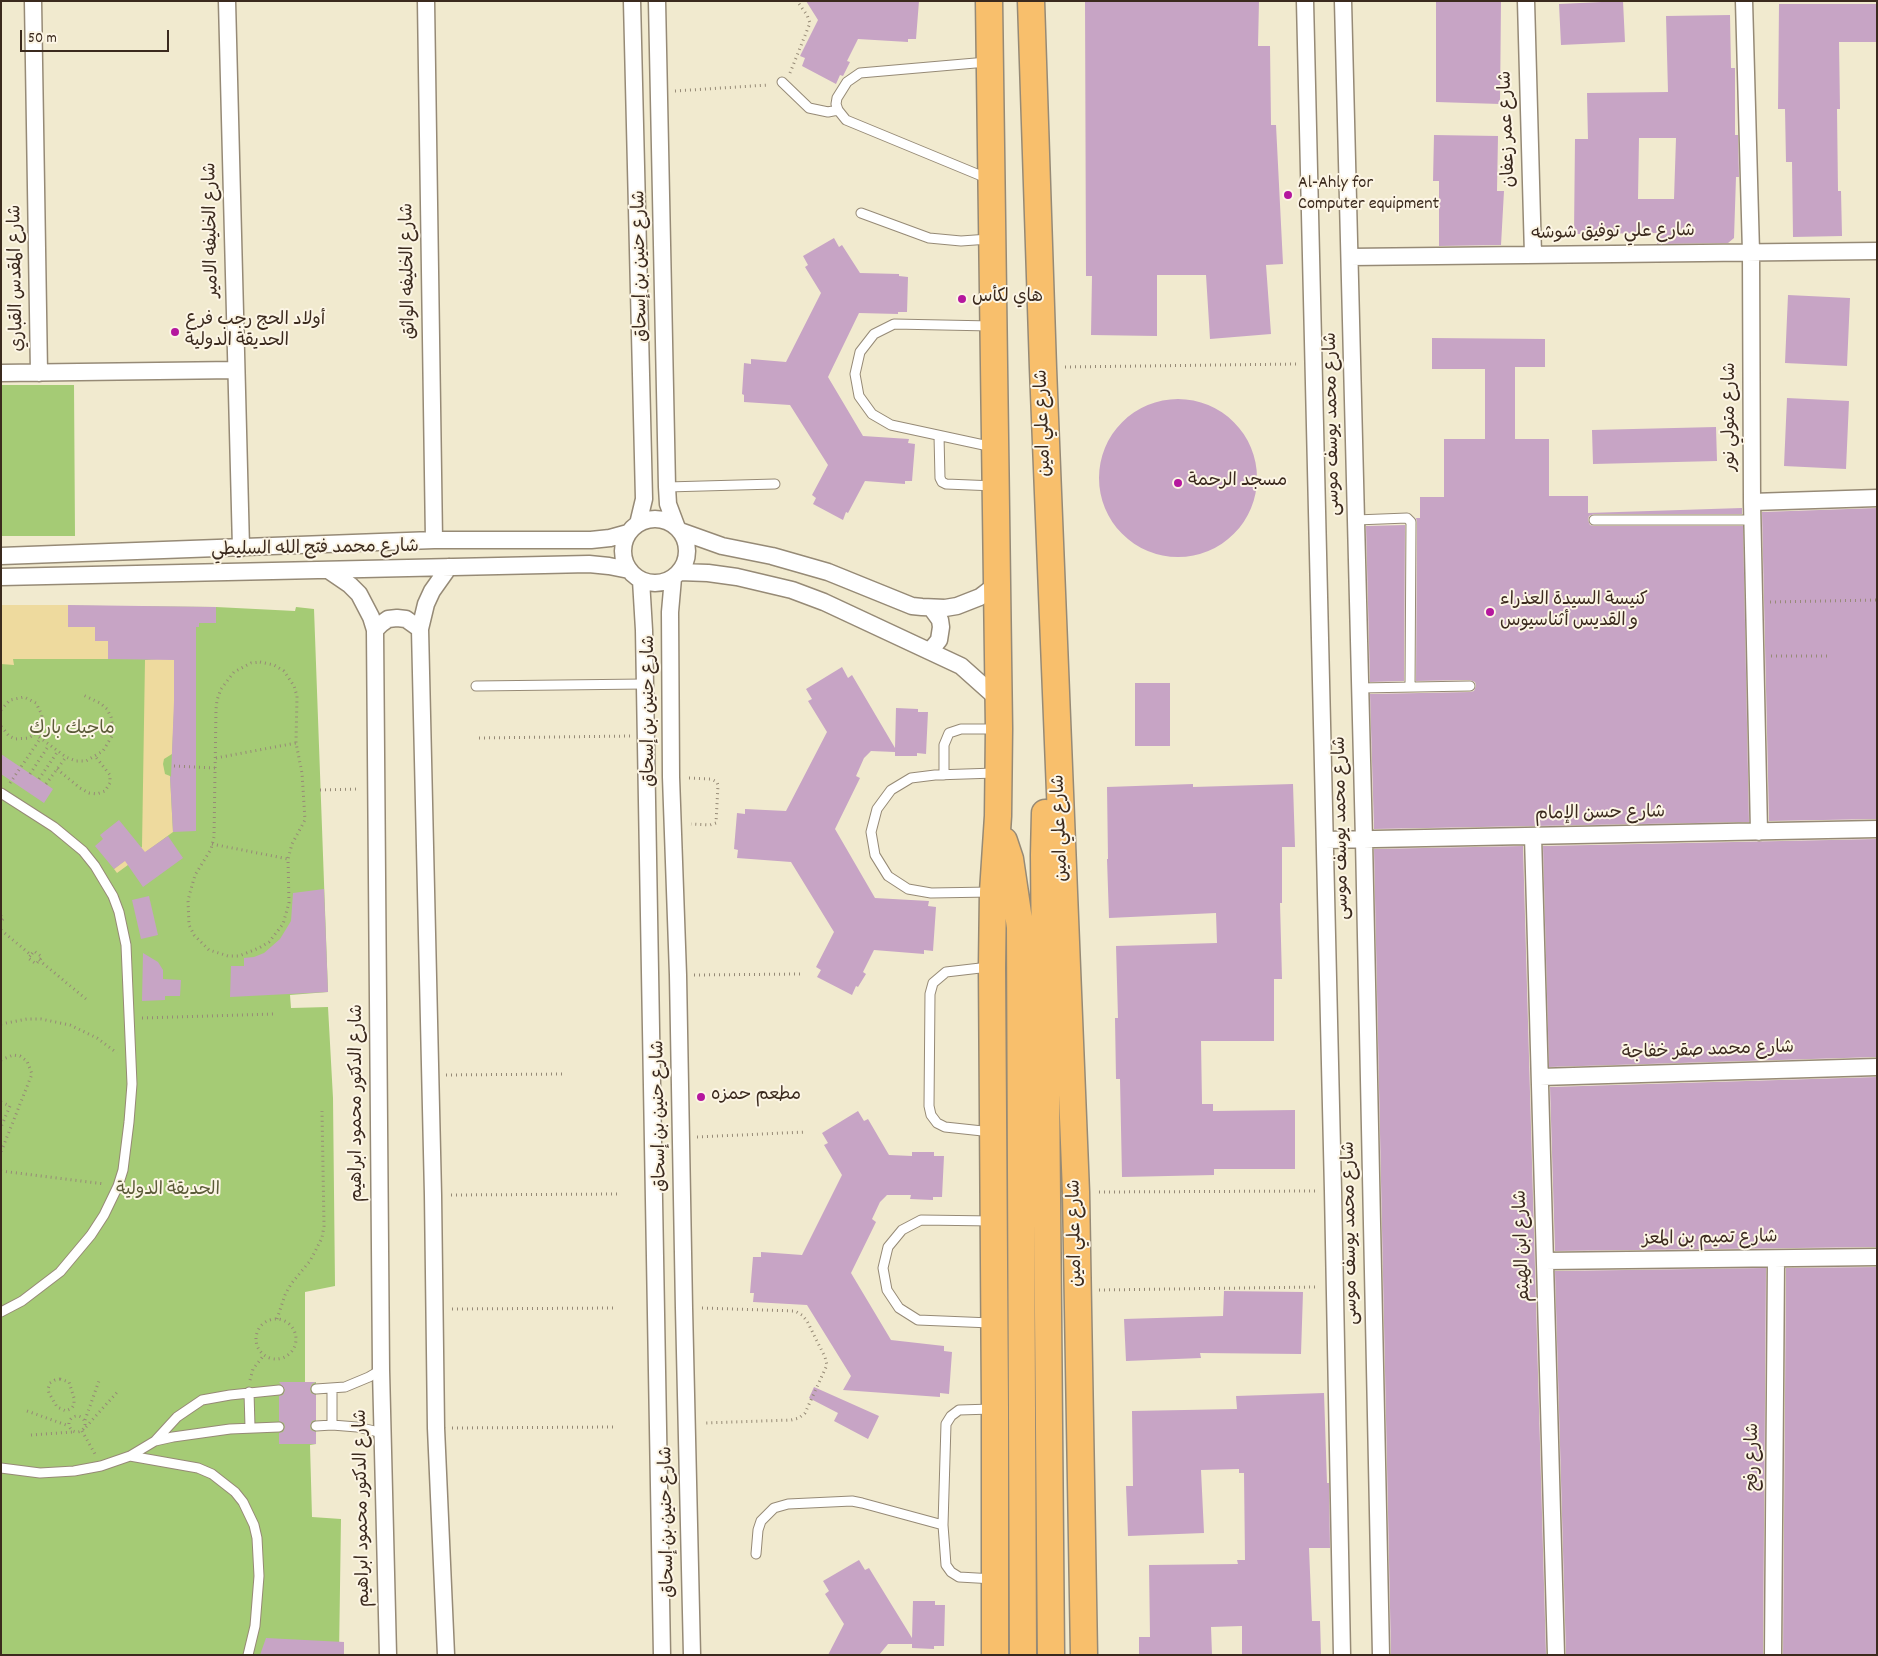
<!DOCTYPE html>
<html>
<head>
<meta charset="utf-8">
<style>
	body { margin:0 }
	#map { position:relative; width:1878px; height:1656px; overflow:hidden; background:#f1eacf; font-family:Dekko,sans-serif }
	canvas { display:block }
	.frame { position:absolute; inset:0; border:2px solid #3b2a1e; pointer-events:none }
	.scale { position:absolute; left:20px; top:30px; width:149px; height:22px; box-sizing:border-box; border:2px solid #3b2a1e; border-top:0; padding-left:6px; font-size:15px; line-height:18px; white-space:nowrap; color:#3b2a1e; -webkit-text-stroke:4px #fcf5e5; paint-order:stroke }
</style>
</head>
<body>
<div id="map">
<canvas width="1878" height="1656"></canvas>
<div class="frame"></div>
<div class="scale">50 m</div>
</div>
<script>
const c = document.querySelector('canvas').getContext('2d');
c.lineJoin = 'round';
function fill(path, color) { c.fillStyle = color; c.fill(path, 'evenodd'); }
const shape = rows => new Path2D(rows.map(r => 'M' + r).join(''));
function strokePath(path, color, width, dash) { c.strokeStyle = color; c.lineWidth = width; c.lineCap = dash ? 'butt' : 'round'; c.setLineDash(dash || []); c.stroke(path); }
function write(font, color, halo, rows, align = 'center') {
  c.font = font + ' Dekko,"Playpen Sans Arabic",sans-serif'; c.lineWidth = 4; c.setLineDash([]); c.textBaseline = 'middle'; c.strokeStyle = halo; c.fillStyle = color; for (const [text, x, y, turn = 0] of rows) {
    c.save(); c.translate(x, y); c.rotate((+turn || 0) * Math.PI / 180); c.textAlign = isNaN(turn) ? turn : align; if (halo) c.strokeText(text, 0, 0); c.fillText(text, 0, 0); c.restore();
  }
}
fill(shape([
	[1,385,74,385,75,536,1,536],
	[1,605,216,607,295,611,296,607,314,609,328,992,290,995,291,1008,328,1007,333,1098,335,1286,305,1292,305,1382,316,1382,316,1444,310,1445,312,1517,341,1519,339,1655,1,1655]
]), '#a5cb75');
fill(shape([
	[1,605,68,605,69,627,95,627,108,641,108,659,13,659,14,665,1,664],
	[179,607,172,754,164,759,163,764,165,774,170,776,173,832,117,873,114,869,142,847,145,660,158,659]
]), '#eeda9e');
fill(shape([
	[806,1,919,1,916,39,908,39,908,42,858,39,847,61,850,62,843,76,840,75,836,84,802,66,805,58,800,56,818,20],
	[1085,1,1259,1,1258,46,1270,46,1271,125,1276,125,1283,264,1266,265,1271,334,1210,339,1206,275,1157,275,1157,336,1091,335,1092,276,1086,276],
	[1436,1,1501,1,1500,104,1436,102],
	[1623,1,1625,42,1561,45,1559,4],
	[1779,4,1877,4,1877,42,1839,42,1840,109,1837,109,1838,191,1841,191,1842,236,1793,237,1792,162,1786,162,1785,109,1778,109],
	[1730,15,1731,68,1735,68,1735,135,1738,135,1739,177,1736,177,1734,238,1728,243,1657,244,1657,233,1574,234,1575,139,1588,139,1587,93,1668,92,1666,16],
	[1639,138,1676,138,1674,199,1638,199],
	[1434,135,1498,136,1497,191,1504,191,1501,245,1439,246,1439,181,1433,181],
	[834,238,839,247,842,245,860,273,899,274,899,276,908,277,907,312,898,312,898,314,859,313,828,377,863,436,909,439,908,443,915,444,912,481,905,481,905,484,865,481,848,513,846,512,843,520,813,504,816,498,812,495,828,465,790,405,744,402,744,395,742,394,744,363,751,364,751,359,786,362,821,293,805,267,808,265,803,256],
	[1788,295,1850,298,1847,366,1785,363],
	[1432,338,1545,339,1545,367,1515,367,1515,439,1549,439,1549,496,1588,496,1588,513,1742,508,1742,514,1594,514,1589,516,1588,520,1590,525,1594,526,1743,526,1749,822,1374,829,1370,694,1470,692,1474,691,1476,686,1475,682,1470,680,1416,681,1417,522,1416,518,1420,518,1420,497,1444,497,1444,439,1485,439,1485,369,1432,369],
	[1787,398,1849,401,1846,469,1784,466],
	'1099 478a79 79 0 1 1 158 0a79 79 0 1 1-158 0Z',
	[1716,427,1717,461,1593,464,1592,430],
	[1877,508,1877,819,1769,821,1762,512],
	[1405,525,1404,681,1370,682,1366,526],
	[68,605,216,607,216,623,199,623,199,627,196,627,196,831,173,832,170,776,171,777,174,701,174,660,108,659,108,641,95,641,95,627,68,627],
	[842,667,848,678,852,675,895,748,896,708,918,709,918,712,928,712,926,754,917,753,917,756,895,756,895,752,871,751,864,758,856,776,860,778,835,829,875,898,929,901,928,906,936,907,933,951,924,950,924,954,874,950,863,972,866,974,858,987,856,986,852,995,817,977,821,970,816,967,834,932,791,862,737,858,738,850,734,849,737,813,745,814,745,809,786,811,827,732,808,701,812,699,806,689],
	[1135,683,1170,683,1170,746,1135,746],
	[1,754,53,789,44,803,1,774],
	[1193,784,1193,787,1293,784,1295,847,1282,847,1282,903,1280,903,1282,979,1274,979,1274,1041,1201,1041,1202,1104,1213,1104,1213,1111,1295,1110,1295,1169,1214,1169,1214,1175,1122,1177,1120,1079,1116,1079,1115,1018,1118,1018,1116,946,1217,943,1216,913,1109,918,1107,859,1108,859,1107,787],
	[119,820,145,852,168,836,183,858,143,887,125,861,114,869,95,846,103,839,100,835],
	[1877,839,1877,1057,1549,1067,1543,846],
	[1523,846,1546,1655,1391,1655,1374,849],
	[324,889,328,992,230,997,231,966,244,966,244,958,254,957,264,953,280,939,291,921,293,893],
	[149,896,158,935,141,939,132,900],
	[143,953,158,962,163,970,163,979,181,980,180,996,165,996,165,1000,142,1001],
	[1877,1077,1877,1247,1555,1251,1550,1087],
	[858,1111,864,1121,868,1119,889,1155,912,1156,912,1152,934,1152,934,1156,944,1156,942,1197,933,1197,933,1200,910,1199,911,1195,887,1195,880,1202,872,1219,876,1222,851,1273,891,1340,944,1346,944,1351,952,1352,949,1394,940,1393,940,1397,843,1390,851,1376,807,1305,753,1302,754,1293,750,1293,753,1257,761,1257,761,1252,802,1255,842,1175,824,1145,828,1143,822,1133],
	[1877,1267,1877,1655,1783,1655,1786,1268],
	[1766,1268,1763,1655,1566,1655,1555,1271],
	[1224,1291,1303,1292,1301,1354,1200,1353,1201,1358,1126,1361,1124,1319,1223,1316],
	[279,1382,316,1382,312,1384,310,1389,311,1393,316,1395,316,1420,312,1421,310,1426,311,1430,316,1432,316,1444,279,1444,279,1433,283,1432,285,1427,284,1423,279,1421,279,1396,283,1395,285,1390],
	[814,1387,879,1416,868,1439,834,1421,838,1413,809,1398],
	[1324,1393,1327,1483,1329,1483,1330,1548,1309,1548,1312,1621,1320,1621,1321,1655,1242,1655,1242,1626,1211,1627,1212,1655,1139,1655,1139,1637,1150,1637,1149,1565,1238,1564,1237,1560,1245,1560,1244,1473,1239,1473,1239,1469,1201,1470,1204,1533,1128,1536,1126,1486,1133,1486,1132,1411,1237,1409,1236,1396],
	[859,1560,865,1570,869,1568,912,1638,913,1601,935,1601,935,1605,945,1605,944,1646,934,1646,934,1649,912,1648,912,1644,888,1644,879,1655,828,1655,844,1624,825,1594,829,1591,823,1581],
	[266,1638,344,1642,344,1655,260,1655]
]), '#c7a4c5');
const lane = shape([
	[987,62,860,73,847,82,837,98,836,104,838,110,846,120,989,179],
	[782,82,809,108,828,112,838,110],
	[861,213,929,238,961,241,989,239],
	[991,326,894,324,874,334,860,352,855,374,859,396,872,414,891,425,993,447],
	[939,436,940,478,942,482,946,484,995,486],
	[667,487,775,484],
	[1356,520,1407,518,1411,522,1410,687],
	[1594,520,1753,520],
	[476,686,644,684],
	[1360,688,1470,686],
	[944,775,944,745,949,733,961,729,996,729],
	[1,793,54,827,83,851,95,866,113,896,119,912,126,945,132,1084,129,1122,123,1170,118,1186,104,1215,91,1235,60,1272,22,1301,1,1312],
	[991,892,931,893,908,889,888,876,875,855,871,832,877,809,891,790,911,778,935,775,995,773],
	[989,967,946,972,933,983,930,994,929,1106,931,1115,937,1123,945,1127,992,1132],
	[991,1323,918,1320,899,1308,887,1290,883,1268,888,1247,902,1230,921,1220,993,1221],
	[316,1389,345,1387,369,1377,381,1370],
	[332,1389,332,1425],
	[249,1392,250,1427],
	[992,1409,959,1410,951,1416,946,1424,943,1525,946,1565,951,1572,959,1577,994,1579],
	[316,1426,332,1425,357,1427,383,1433],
	[155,1441,177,1417,202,1400,230,1395,279,1390],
	[130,1456,198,1468,212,1474,235,1492,243,1502,254,1525,257,1538,259,1576,255,1626,248,1655],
	[1,1468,40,1473,74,1471,101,1466,130,1456,155,1441,173,1437,230,1429,279,1427],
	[756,1554,758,1530,761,1521,774,1508,788,1504,852,1501,862,1503,943,1525]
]);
const street = shape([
	[33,1,39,373],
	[227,1,241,548],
	[426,1,434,540],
	[632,1,644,499,638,524],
	[657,1,667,487,668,504,677,528],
	[1305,1,1333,1191,1342,1655],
	[1343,1,1364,840,1381,1655],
	[1526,1,1533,255],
	[1744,1,1751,252,1752,502,1759,832],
	[1350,257,1877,251],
	[1,373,236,370],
	[1752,502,1877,498],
	'623 551a32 32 0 1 1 64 0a32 32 0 1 1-64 0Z',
	[680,531,722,546,772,556,828,572,912,606,922,607,945,608,957,606,980,597,997,584],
	[1,556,434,540,591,540,610,538,628,533],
	[328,570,350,585,359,594,371,617,375,630,381,1370,388,1655],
	[679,572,708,573,737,577,792,590,824,602,961,666,998,699],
	[1,577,589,564,609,566,629,570],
	[673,578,670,612,671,777,678,975,684,1308,692,1655],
	[641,580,644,630,662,1655],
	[375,630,381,624,388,619,397,618,406,619,420,629],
	[930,651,939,640,941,627,940,620,932,609],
	[1533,836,1556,1655],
	[1325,840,1877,829],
	[1540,1077,1877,1067],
	[1545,1261,1877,1257],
	[446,1655,436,1428,433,1195,420,629,426,604,432,591,449,567],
	[1773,1655,1776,1259]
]);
const primary = shape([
	[989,1,999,729,998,816,993,892,992,967,995,1409,995,1655],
	[1031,1,1043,368,1076,1192,1084,1655],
	[1045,813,1044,855,1051,1655],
	[1004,841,1010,859,1020,927,1023,1655]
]);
strokePath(lane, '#968a76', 11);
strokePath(street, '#968a76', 19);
strokePath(primary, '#968a76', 29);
strokePath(shape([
	[790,73,810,23,807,15,797,1],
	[675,91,768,85],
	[1065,367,1296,364],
	[1770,602,1877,600],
	[1771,656,1831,656],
	[260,662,274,665,284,671,294,686,297,696,296,743,302,773,305,820,292,844,288,859,289,903,283,924,269,942,259,948,239,956,228,956,209,950,194,935,189,925,188,900,195,875,211,849,214,837,216,709,217,700,221,689,234,672,251,663,260,662],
	[1,710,10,700,24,697,36,703,42,715,40,729,29,738,15,739,9,736,1,726],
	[35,734,66,757,76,761,86,761,103,751,112,736,113,727,111,717,107,709,100,703,83,695],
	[479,738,630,736],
	[216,758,296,743],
	[174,766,216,768],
	[57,769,80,788,89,793,97,794,105,791,110,783,110,775,95,756],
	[30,774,49,745],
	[689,778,711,779,717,782,718,785,716,823,710,825,691,824],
	[39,779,58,751],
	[10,783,40,739],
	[46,784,66,757],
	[320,790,360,789],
	[212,844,288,859],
	[1,916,4,918,1,921],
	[1,930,31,955,28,958,36,964,42,957,34,951,31,955],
	[39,960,86,999],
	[694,975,802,974],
	[142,1018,275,1014],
	[1,1024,27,1019,41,1019,70,1025,97,1038,117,1053],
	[1,1060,13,1055,20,1056,27,1061,32,1074,1,1152],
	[446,1075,563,1074],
	[1,1102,10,1106,1,1127],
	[697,1137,806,1132],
	[1,1171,105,1184],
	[1099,1192,1315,1191],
	[451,1195,618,1194],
	[1099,1290,1317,1287],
	[702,1308,795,1311,802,1315,807,1321,825,1357,827,1365,805,1413,799,1418,791,1420,705,1423],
	[452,1309,614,1308],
	'256 1339a20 20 0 1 1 40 0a20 20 0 1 1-40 0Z',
	[277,1319,285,1295,291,1284,310,1261,322,1238,324,1226,322,1111],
	[60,1379,69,1382,74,1398,74,1405,72,1408,66,1411,57,1407,49,1393,48,1389,50,1383,55,1380,60,1379],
	[250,1380,253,1369,264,1355],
	[27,1411,69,1426],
	'69 1424a8 8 0 1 1 16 0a8 8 0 1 1-16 0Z',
	[85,1420,100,1378],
	[86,1427,119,1390],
	[452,1428,614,1427],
	[82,1431,95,1454],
	[31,1435,73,1432]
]), '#968a76', 3, [1, 4]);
strokePath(lane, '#fff', 9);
strokePath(street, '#fff', 16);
strokePath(primary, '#f8bf6c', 26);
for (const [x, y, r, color] of [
	[1288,195,5,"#b5179e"],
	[962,299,5,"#b5179e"],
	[175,332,5,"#b5179e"],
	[1178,483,5,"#b5179e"],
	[1490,612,5,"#b5179e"],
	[701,1097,5,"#b5179e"]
]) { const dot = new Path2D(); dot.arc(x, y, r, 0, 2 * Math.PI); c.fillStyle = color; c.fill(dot); strokePath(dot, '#fcf5e5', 2); }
write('18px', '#3b2a1e', '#fcf5e5', [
	["شارع عمر زعفان",1509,129,-92],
	["شارع الخليفه الامير",213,230,-91],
	["شارع علي توفيق شوشه",1613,234,-1],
	["شارع حنين بن إسحاق",642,266,-91],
	["شارع الخليفه الواثق",410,271,-91],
	["شارع المقدس القباري",18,278,-91],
	["شارع متولي نور",1732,417,-90],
	["شارع علي امين",1045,423,-92],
	["شارع محمد يوسف موسى",1334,424,-91],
	["شارع محمد فتح الله السليطي",315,550,-1],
	["شارع حنين بن إسحاق",651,711,-90],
	["شارع حسن الإمام",1600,815,-1],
	["شارع علي امين",1062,828,-92],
	["شارع محمد يوسف موسى",1343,828,-91],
	["شارع محمد صقر خفاجة",1708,1052,-2],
	["شارع الدكتور محمود ابراهيم",359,1103,-90],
	["شارع حنين بن إسحاق",661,1116,-91],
	["شارع علي امين",1077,1233,-91],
	["شارع محمد يوسف موسى",1352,1233,-91],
	["شارع تميم بن المعز",1710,1240,-1],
	["شارع ابن الهيثم",1524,1246,-92],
	["شارع رفح",1755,1457,-90],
	["شارع الدكتور محمود ابراهيم",364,1508,-91],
	["شارع حنين بن إسحاق",669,1522,-91]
]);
write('18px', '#3b2a1e', '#fcf5e5', [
	["Al-Ahly for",1298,185],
	["Computer equipment",1298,206],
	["هاي لكأس",972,299],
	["أولاد الحج رجب فرع",185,322],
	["الحديقة الدولية",185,343],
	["مسجد الرحمة",1188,483],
	["كنيسة السيدة العذراء",1500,602],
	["و القديس أثناسيوس",1500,623],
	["مطعم حمزه",711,1097]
], 'left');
write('18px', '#5b5a38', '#fcf5e5', [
	["ماجيك بارك",72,731],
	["الحديقة الدولية",168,1192]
]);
</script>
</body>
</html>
